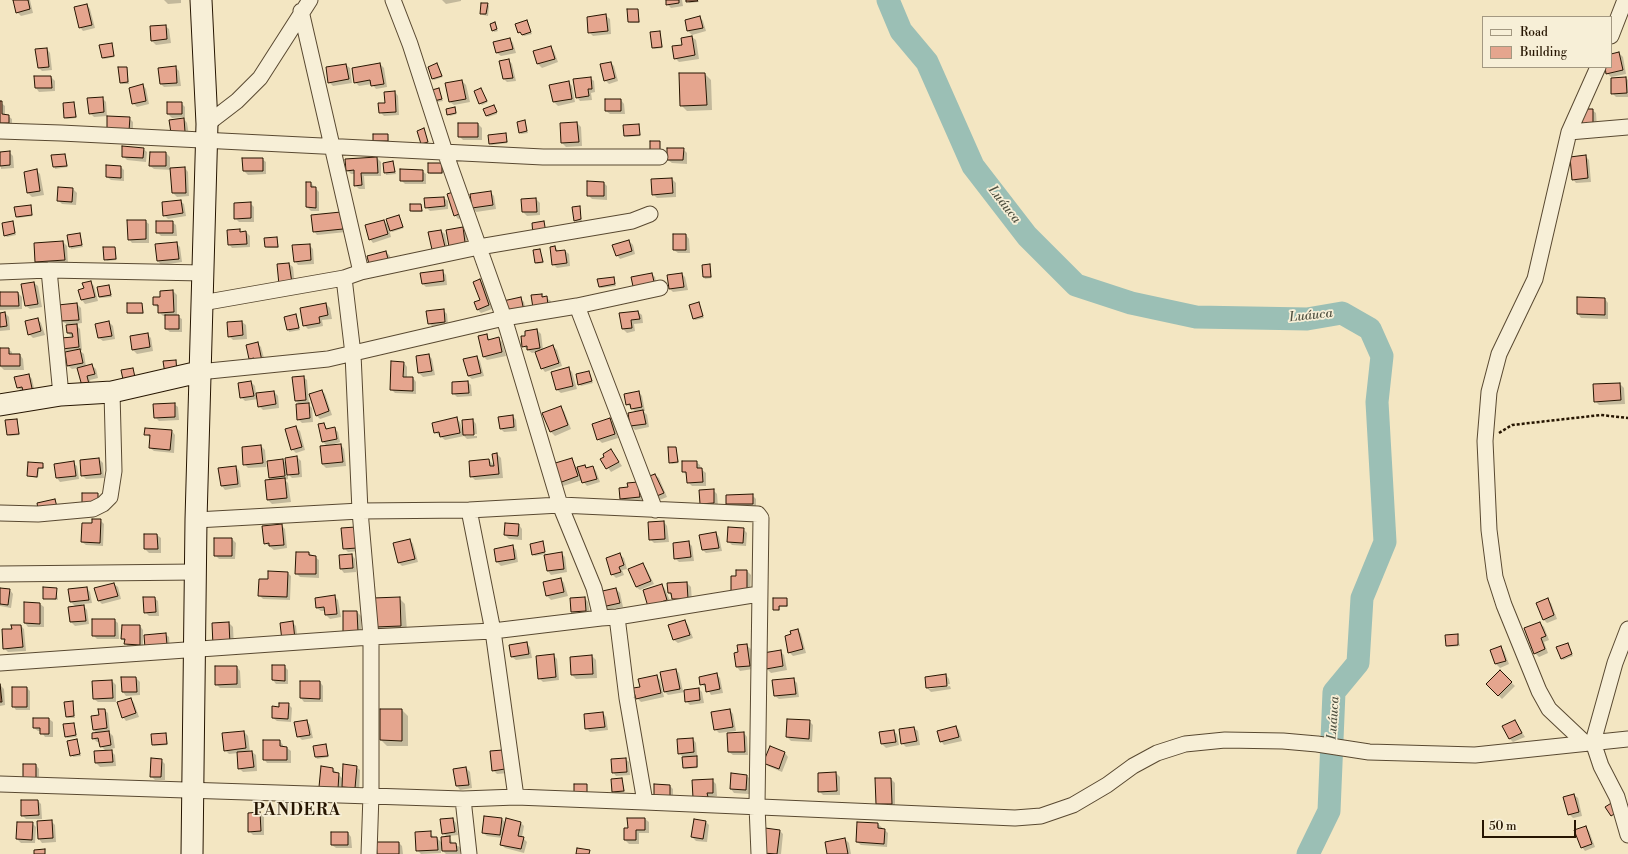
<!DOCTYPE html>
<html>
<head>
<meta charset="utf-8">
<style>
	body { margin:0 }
	#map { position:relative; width:1628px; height:854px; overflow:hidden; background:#f3e6c2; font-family:"Libre Bodoni",serif }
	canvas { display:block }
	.legend { position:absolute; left:1482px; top:16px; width:130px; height:52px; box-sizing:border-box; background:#f7efd7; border:1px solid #a39881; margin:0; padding:5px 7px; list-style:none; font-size:12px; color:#261501 }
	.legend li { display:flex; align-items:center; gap:8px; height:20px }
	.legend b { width:20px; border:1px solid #a39881 }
	.scale { position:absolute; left:1482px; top:820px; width:94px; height:18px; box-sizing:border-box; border:2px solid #261501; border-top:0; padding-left:5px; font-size:12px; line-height:14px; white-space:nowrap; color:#261501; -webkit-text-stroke:3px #f7efd7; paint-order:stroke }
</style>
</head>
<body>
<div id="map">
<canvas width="1628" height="854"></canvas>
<ul class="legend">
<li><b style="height:5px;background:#f7efd7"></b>Road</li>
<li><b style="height:11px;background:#e5a58e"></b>Building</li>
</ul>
<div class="scale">50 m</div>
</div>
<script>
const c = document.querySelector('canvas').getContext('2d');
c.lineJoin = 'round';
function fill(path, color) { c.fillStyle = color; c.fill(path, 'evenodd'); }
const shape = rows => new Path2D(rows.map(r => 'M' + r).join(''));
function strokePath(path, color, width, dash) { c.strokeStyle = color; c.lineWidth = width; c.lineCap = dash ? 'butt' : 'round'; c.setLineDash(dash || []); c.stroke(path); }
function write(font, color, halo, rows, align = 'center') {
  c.font = font + ' "Libre Bodoni",serif'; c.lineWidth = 3.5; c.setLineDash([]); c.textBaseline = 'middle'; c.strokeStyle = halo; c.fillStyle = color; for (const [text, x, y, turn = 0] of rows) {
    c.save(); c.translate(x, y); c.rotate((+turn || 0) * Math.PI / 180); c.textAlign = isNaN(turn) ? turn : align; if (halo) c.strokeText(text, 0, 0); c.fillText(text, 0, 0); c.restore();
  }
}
fill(shape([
	[14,0,30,0,33,13,21,16,17,12],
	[164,0,181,0,181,3,168,4],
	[442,0,461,0,461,1,446,4],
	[667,0,682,0,683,6,671,8,667,4],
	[687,0,698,0,699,2,689,3],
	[487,4,489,6,488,16,483,15,481,13],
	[87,5,90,9,95,28,83,31,80,27],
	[638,10,640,23,630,23,629,22],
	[606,16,610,19,611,34,593,36,589,32],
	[700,17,703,21,706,31,692,35,688,31,686,21],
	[527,22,532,34,524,36,519,32],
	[494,23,498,31,494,32,493,30],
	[165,26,169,29,171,43,156,45,152,41,151,27],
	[660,32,663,48,654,49,653,48],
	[692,37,696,40,699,59,679,62,675,58,683,45],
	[510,39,513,43,516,53,501,56,497,53],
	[111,44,115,57,104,59,103,58],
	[550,47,554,51,558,62,542,68,538,64,534,52],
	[47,49,50,53,52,70,42,71,38,67],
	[1619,53,1623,57,1626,74,1611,77,1607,73,1606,67,1611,67,1611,55],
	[509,60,512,64,516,81,507,82,504,79],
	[611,63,614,66,618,81,609,84,605,80],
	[380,64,384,68,387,87,376,89,372,84,359,86,355,82],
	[346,65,350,68,352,83,333,86,329,82],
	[437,65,443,77,434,80,433,79],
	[175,67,179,71,181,86,164,87,161,84],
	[127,68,129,84,122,84,121,83],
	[680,74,705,74,711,80,712,110,687,111,681,105],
	[51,77,55,81,55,91,39,92,36,88],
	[590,78,594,81,595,92,591,93,592,100,580,101,577,97],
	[1626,78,1628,80,1628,97,1616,97,1612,93,1612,79],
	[462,81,466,85,470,102,454,105,450,102],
	[569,82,572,86,575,102,558,106,554,102],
	[143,85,146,89,149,104,137,107,133,103],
	[439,89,443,101,437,102,435,101],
	[481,89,488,102,482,105,480,103],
	[395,92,398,96,399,115,384,116,380,112],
	[102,98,106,102,107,116,94,117,90,113],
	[621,100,624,104,625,114,610,114,606,111],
	[0,102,5,106,5,115,8,116,12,119,12,126,0,126],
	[74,103,77,118,67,119,65,118],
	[181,103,185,107,185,117,172,118,168,114],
	[454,108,457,114,450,116,448,114],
	[495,108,497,114,488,117,487,116],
	[1581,110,1592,110,1596,113,1597,128],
	[108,117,129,118,133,122,133,134],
	[184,119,187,123,189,135,175,137],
	[525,121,528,133,521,134,520,132],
	[577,123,581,127,582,146,566,147,562,143],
	[478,124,482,128,482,140,463,140,459,136],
	[638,125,641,136,627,137,625,136],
	[424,130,429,144,423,145,422,144],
	[505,134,508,143,492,145,490,144],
	[388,135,389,142,376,142,374,141],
	[143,149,147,152,146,162,127,160,123,156],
	[683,149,687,153,687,164,672,163,668,160],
	[9,152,13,156,14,168,1,169,0,153],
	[166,153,170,157,170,169,185,168,188,172,189,196,177,197,173,193,172,170,154,169,150,166],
	[65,155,68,167,55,169,52,156],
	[1585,156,1589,160,1591,182,1576,183,1573,179],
	[377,158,381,162,381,176,364,176,365,189,359,189,355,185,355,174,351,174,347,170,346,159],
	[262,159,266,162,266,174,248,175,244,171],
	[393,162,396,174,386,175,384,163],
	[429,164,443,166,443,174,430,174],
	[121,167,124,170,124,181,111,180,107,177],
	[36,170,40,174,44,195,32,197,28,193,25,172],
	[422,171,426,174,426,184,405,184,401,180],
	[672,179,676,183,676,197,657,198,653,194],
	[311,183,319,192,319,211,311,211,307,207],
	[604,183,607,186,607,200,592,199,588,195],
	[73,189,77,193,76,205,62,204,58,200],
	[490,192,494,196,496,209,476,212,473,208,471,195],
	[448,195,465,217,458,219,455,215],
	[444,198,448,201,448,209,430,211,426,207],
	[536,199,540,203,540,215,527,216,523,212],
	[180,201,184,204,186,216,168,219,164,215],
	[250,203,254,207,254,222,239,222,235,218],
	[421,205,423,212,413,212,411,211],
	[30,206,33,216,18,218,17,217],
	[579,207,582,221,576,222,575,220],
	[341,213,346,232,317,235,314,231],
	[399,216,404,228,392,232,389,228,391,237,373,243,370,239,384,221,390,227],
	[145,221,149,224,149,243,132,243,129,239],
	[13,222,16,235,7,237,5,235],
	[172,222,176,225,177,236,161,236,157,232],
	[462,229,466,232,469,253,448,231],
	[239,230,241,233,246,232,250,236,250,247,232,248,229,244],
	[441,231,445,234,449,255,438,257],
	[80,234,83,247,71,249,68,236],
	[686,235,689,239,690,253,678,253,674,250],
	[277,238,279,248,268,248,266,247],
	[629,241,633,245,635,254,620,259,617,255],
	[63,242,67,246,68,264,40,266,36,262,35,244],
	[176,243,180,247,182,262,161,265,158,261,156,245],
	[309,245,313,249,314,264,298,265,295,261],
	[555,247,559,252,565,251,569,254,570,266,557,268,553,264],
	[115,248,117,260,107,261,105,259],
	[540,250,544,263,537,264,536,263],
	[386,252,390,256,392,267,371,267],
	[289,264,293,267,295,287,284,288],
	[709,265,712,278,705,279,704,277],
	[442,271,446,275,447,285,426,287,423,284],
	[652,274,655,277,658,290,632,278],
	[682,274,685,277,688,290,673,292,670,289],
	[614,278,616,286,601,288,600,287],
	[480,280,484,284,492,309,481,313,477,309,481,301],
	[90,282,94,286,98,301,85,304,82,300,85,289],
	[34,283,38,286,42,307,30,309,26,306],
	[109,286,112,297,101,298,99,297],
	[173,291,177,295,177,316,182,319,182,332,170,332,166,329,166,316,163,316,159,312,159,308,154,305,161,298],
	[0,293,18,293,22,297,22,309,0,310],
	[541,295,551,301,552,310,538,312],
	[520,298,524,302,527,315,508,315],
	[1605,299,1608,303,1608,319,1581,318,1578,314],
	[77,304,81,308,82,323,75,324,80,329,82,350,80,351,84,354,86,367,92,366,96,369,98,378,90,380,92,388,87,389,78,368,72,369,68,366,67,352,63,348,73,338,68,333,67,324,61,321],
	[142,304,144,314,130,314,128,313],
	[326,304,330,308,332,319,322,320,323,326,308,329,304,325],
	[699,304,704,318,695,320,694,319],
	[443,310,447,314,448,325,433,327,429,323],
	[638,312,642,315,643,323,634,324,635,331,627,333,623,329,621,314],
	[5,313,9,317,10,330,0,331,0,314],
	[296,315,300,330,289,332,286,317],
	[38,319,41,323,45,335,33,338,29,334],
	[109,322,113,326,115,339,103,341,99,338],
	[242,322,246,325,247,339,233,340,229,336],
	[537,330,541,334,543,350,553,346,557,350,562,366,545,372,542,368,536,352,532,353,523,346,526,337],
	[147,334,151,338,153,351,137,354,133,350,131,337],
	[486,335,490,340,498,338,502,342,506,356,487,360,484,357],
	[257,343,261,347,266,365,254,362,250,359],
	[0,349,8,349,12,352,12,355,20,355,23,359,24,370,4,370,0,366],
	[429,355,432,359,435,375,423,377,419,373,417,357],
	[477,357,480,361,484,376,472,379,468,376],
	[404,363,407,367,407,378,413,378,416,382,416,394,395,393,391,389],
	[568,368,572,372,577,389,561,393,557,390],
	[589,372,593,383,581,386,579,384],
	[29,375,32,379,36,397,22,391,18,388],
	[303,377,307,380,309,404,308,404,312,408,313,422,302,423,298,419,300,405,296,401],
	[251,382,255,386,256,394,274,392,278,396,279,408,263,410,259,406,258,399,245,401,241,397],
	[468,382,471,385,472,396,457,397,453,393],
	[1620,384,1624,388,1625,404,1599,405,1595,401],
	[322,391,325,394,332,415,320,419,316,415],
	[639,392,642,396,645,411,643,411,647,415,649,427,635,430,631,426,629,414,636,412,627,404],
	[174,404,178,407,179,420,159,421,155,417],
	[560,407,564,411,571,429,555,436,551,432,544,414],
	[513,416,516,420,517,431,504,432,500,428],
	[457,419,460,422,462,429,473,420,476,424,477,434,466,434,466,436,477,436,477,438,467,439,464,436,445,440,435,432],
	[16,420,20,435,10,436,8,435],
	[610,420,614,423,618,438,602,443,598,439],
	[324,424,328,430,334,428,338,432,340,442,329,446,341,445,344,449,346,466,326,468,322,464,327,446,323,442],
	[296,428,300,431,305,450,296,453,292,449],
	[172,431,175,435,174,453,154,451,150,448,151,438,145,434],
	[261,446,265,450,266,462,283,460,287,465,297,457,301,461,302,477,292,478,288,474,288,479,285,480,288,483,291,502,272,504,268,500,266,481,273,481,269,477,268,462,266,462,266,467,248,468,244,464],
	[676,448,679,463,672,464,670,462],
	[611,450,622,466,611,472,602,459],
	[497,454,501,458,503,478,475,480,471,476,489,460,495,466],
	[99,459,103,463,104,478,86,479,82,475],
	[571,459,577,468,585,466,588,469,592,467,596,471,600,482,587,486,582,480,563,486,560,482],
	[696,462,700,465,701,469,706,473,706,486,692,486,688,482,687,476,683,471],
	[73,463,77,466,79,479,60,482,57,478],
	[43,464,44,469,39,469,38,478,28,476],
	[236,467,239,471,241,487,225,490,222,486],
	[655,475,659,478,667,497,657,501],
	[641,487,643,500,625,503,621,499],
	[713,490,717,494,718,507,705,507,701,504],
	[752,495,756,499,756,508,731,508,727,504],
	[100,520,104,524,103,546,86,545,82,542,92,524],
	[664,522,667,526,669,542,654,543,650,539],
	[281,525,285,529,287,548,274,550,265,543],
	[519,525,522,529,522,540,509,539,505,535],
	[343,529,361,551,348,552,344,548],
	[743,529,747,533,746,546,732,545,728,541],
	[716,533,719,537,722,551,706,553,703,550],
	[157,535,161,538,161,553,149,553,145,549],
	[232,539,236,543,235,559,219,559,215,555],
	[410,540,413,544,418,562,402,566,398,562],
	[542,542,546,555,561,553,565,557,567,572,551,575,548,571,545,554,535,556,533,554],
	[688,542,692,546,694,561,679,562,675,558],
	[512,546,516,550,518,562,501,566,497,562,495,550],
	[309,553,319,560,319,578,300,577,296,573],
	[352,555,355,559,356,572,344,573,341,569],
	[620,555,624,558,627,569,622,570,624,575,616,578,612,574],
	[642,564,646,568,654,584,640,590,636,587],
	[747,571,751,575,750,595,737,577],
	[288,573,291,576,290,600,263,599,259,595],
	[561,579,564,583,568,596,551,600,547,596,544,583],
	[687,583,691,587,692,602,676,603,669,593],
	[114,584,118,587,121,599,102,604,99,601],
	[662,585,665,589,671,603,654,613],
	[87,588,90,592,92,603,82,604,87,610,89,624,75,626,71,622,69,608,76,607,71,602],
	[0,589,10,590,13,594,11,608,0,606],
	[56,589,58,600,44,598],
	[616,589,620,593,623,607,606,610,602,606],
	[334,596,338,600,341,617,330,619,326,615,326,611,321,611,317,608],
	[154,598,158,601,159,616,149,616,145,612],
	[399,598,405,604,407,631,382,632,376,626],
	[585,598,588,602,590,615,576,615,572,612],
	[787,599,788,607,780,607,780,611,774,609],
	[1547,599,1551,603,1557,619,1547,623,1543,619],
	[40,604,44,607,44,627,28,627,25,623],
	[357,612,361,616,361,635,344,631],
	[114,620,118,623,119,639,97,639,93,635],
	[685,621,688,625,693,638,678,643,674,640,670,626],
	[292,622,296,626,298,643,281,624],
	[229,623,233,627,234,648,213,624],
	[1540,623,1544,627,1549,640,1544,642,1548,653,1539,657,1535,653],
	[21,626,24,629,26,651,8,652,4,648],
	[140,626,143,630,143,648,129,648,122,638],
	[798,630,801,634,806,653,793,656,789,652,792,635],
	[165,634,169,637,170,649,145,636],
	[1457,635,1460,646,1448,647,1447,646],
	[526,643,530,647,532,658,516,660,512,657],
	[1568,644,1573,656,1563,660,1562,658],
	[747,646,751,649,753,669,740,671,737,667,735,654,739,653],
	[1501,647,1504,651,1509,664,1500,668,1496,664,1491,650],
	[780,651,784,655,787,670,771,673,767,669,764,654],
	[553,655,557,659,559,680,543,682,539,678],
	[592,656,596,660,597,678,576,679,572,675,571,657],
	[273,666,284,666,288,670,288,684,276,684,273,680],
	[237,667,240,671,241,688,220,688,216,684],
	[676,670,679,673,683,691,699,689,702,692,704,703,690,705,686,701,685,692,668,695,664,691],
	[1500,672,1515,686,1502,699,1487,684],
	[716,674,720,678,723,693,711,695,707,688,701,684],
	[946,675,949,679,950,684,929,687,929,689,950,686,951,689,931,692,927,688],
	[656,676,660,680,664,697,641,702,637,698,641,688],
	[122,678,136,678,140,682,140,695,126,696,123,692],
	[793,679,797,683,799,697,779,699,775,696],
	[112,681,116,685,116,702,98,702,94,699],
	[320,682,323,686,323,702,304,702,301,698],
	[0,685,4,689,5,705,0,706],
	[27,688,30,691,30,710,16,710,13,706],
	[131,699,134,703,139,717,126,721,123,717],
	[73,702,75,718,68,718,67,717],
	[288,704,292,708,291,722,277,721,273,718,280,708],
	[104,710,108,713,110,732,109,732,113,736,115,748,106,750,106,751,111,751,115,755,116,766,100,767,96,763,106,751,101,746,100,742,97,742,93,738,97,734,94,730,92,717,100,716],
	[381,710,402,710,408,716,408,746,387,746,381,740],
	[730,710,733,714,736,731,719,733,715,729],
	[603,713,606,717,608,730,590,732,586,728],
	[49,719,53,722,53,737,45,737,41,731,38,731,34,728],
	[307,721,310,725,313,738,302,740,298,736],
	[809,721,813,725,812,742,791,741,787,737],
	[1515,721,1525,737,1513,742,1510,739],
	[74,724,77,737,67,738,66,736],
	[956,727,959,730,962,741,944,745,941,741],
	[914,728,918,731,920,745,906,747,902,743],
	[893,731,897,734,899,745,886,748,882,744,880,733],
	[244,732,248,736,250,752,252,752,256,755,257,771,243,772,239,768,238,753,229,754,225,750],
	[744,733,747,737,748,755,733,755,729,752],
	[166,734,168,745,154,746,153,744],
	[693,739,696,743,697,756,695,756,698,759,698,768,685,769,683,757,679,753],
	[76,740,81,756,73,757,68,742],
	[280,741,283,745,283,747,287,748,291,751,291,763,267,763,264,759],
	[326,745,329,757,317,759,316,757],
	[770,747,785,753,788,757,782,772,768,766,764,762],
	[491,752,508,773,497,774,493,770],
	[625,759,629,762,630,775,616,776,613,772],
	[161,760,165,764,165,780,155,780,151,776],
	[36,765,39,769,39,783,24,779],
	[356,767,360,770,359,792,346,791,342,786,341,793,320,787,333,769,343,779],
	[466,768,470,772,472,788,460,790,457,786],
	[836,773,840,777,840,795,823,795,819,791],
	[746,775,750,779,749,794,734,793,731,789],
	[891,779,895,783,895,808,880,808,877,804],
	[622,780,625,792,615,793,613,791],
	[712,780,716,784,717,796,711,797,711,800,698,801],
	[670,786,673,789,673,801,659,800],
	[1574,795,1578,798,1582,816,1573,818,1569,814],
	[38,801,41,804,42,819,26,819,22,815],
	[260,813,264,817,264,835,253,835,249,831],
	[453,819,456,823,458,835,449,836,453,844,460,847,460,854,446,854,441,849,441,853,421,854,417,850,430,832,434,838,437,838,442,843,447,837,443,833],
	[502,819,506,823,520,822,524,826,522,837,527,842,524,853,505,848,501,844,502,838,487,836,483,833],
	[645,819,649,822,649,833,639,833,639,844,629,844,625,840,629,829],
	[51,821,55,825,56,842,42,843,39,839],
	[706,822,709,825,707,842,696,841,692,837],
	[32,823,36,827,35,843,21,843,17,839],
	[858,823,878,824,888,833,887,847,861,845,857,842],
	[1585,827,1589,831,1595,847,1585,851,1582,847],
	[780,831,783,834,781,854,765,854],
	[348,833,351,837,352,848,336,848,332,845],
	[845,839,849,843,851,854,828,854],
	[399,843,402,846,403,854,378,854]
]), '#0003');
strokePath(shape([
	[888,0,901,31,927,62,973,166,1027,236,1076,285,1131,303,1196,317,1307,319,1342,313,1370,329,1382,356,1377,402,1385,542,1362,598,1358,663,1334,692,1329,811,1308,854]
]), '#9bbfb5', 23);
const building = shape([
	[13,0,28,0,30,9,16,13,13,0],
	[666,0,679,0,679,3,666,5,666,0],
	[686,0,697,0,698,1,686,2,686,0],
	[481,3,488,3,486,14,480,14,481,3],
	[87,4,92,25,79,28,74,7,87,4],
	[627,9,638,9,639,22,628,22,627,9],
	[606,14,608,31,588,33,587,17,606,14],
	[700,16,703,28,687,31,685,20,700,16],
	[527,20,531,32,522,35,520,32,518,33,515,24,527,20],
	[495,22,497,29,492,31,490,24,495,22],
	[166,25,167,39,151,41,150,26,166,25],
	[660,31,662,47,652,48,650,32,660,31],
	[692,36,695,55,674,59,672,46,682,45,681,38,692,36],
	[510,38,513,49,496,53,493,42,510,38],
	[112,43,114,56,102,58,99,45,112,43],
	[551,46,555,59,537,64,533,51,551,46],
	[47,48,49,67,38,68,35,49,47,48],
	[1619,52,1623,70,1606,74,1605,67,1611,67,1611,54,1619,52],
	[509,59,513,78,503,79,499,61,509,59],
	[611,62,615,78,604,81,600,64,611,62],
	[380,63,384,84,371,86,370,80,354,83,352,68,380,63],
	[437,63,442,76,432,79,428,67,437,63],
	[346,64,349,79,328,83,326,67,346,64],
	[176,66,177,83,160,84,158,68,176,66],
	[118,67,127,67,128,82,120,83,118,67],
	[679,73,705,73,707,105,680,106,679,73],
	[34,76,51,76,52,88,35,88,34,76],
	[591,77,592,89,588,89,589,96,576,98,573,79,591,77],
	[1626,77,1627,93,1611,94,1611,78,1626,77],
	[462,80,466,99,449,102,445,83,462,80],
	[569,81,572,99,553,102,549,85,569,81],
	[143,84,146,101,132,104,129,88,143,84],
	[439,88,442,99,434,101,432,90,439,88],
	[481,88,487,101,479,104,474,91,481,88],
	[395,91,396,112,379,113,378,103,385,103,384,92,395,91],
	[103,97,104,112,89,114,87,98,103,97],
	[605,99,621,99,621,111,605,111,605,99],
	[0,101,2,101,2,114,9,115,9,123,0,123,0,101],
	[74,102,76,117,64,118,63,103,74,102],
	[167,102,182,102,182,114,167,114,167,102],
	[494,105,497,112,486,116,483,109,494,105],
	[455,107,456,113,447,115,446,109,455,107],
	[1580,109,1593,109,1593,125,1581,126,1580,109],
	[107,116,130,117,129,131,107,130,107,116],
	[184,118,185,132,171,133,169,120,184,118],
	[525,120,527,131,519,133,517,122,525,120],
	[577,122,579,142,561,143,560,123,577,122],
	[458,123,478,123,478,137,458,137,458,123],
	[639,124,640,135,624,136,623,125,639,124],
	[424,128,428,142,421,144,417,131,424,128],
	[506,133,507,142,489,144,488,135,506,133],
	[373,134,388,134,388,141,373,141,373,134],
	[650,141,660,141,660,152,650,153,650,141],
	[122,146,144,148,143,158,122,157,122,146],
	[667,148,684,148,683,160,667,160,667,148],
	[10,151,10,165,0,166,0,152,10,151],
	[150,152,166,152,166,166,149,166,150,152],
	[65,154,67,166,53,167,51,155,65,154],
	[1586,155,1588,178,1572,180,1570,157,1586,155],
	[377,157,378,173,361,173,362,185,354,186,354,170,346,171,345,159,377,157],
	[242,158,263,158,263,171,243,171,242,158],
	[393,161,395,172,384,173,383,163,393,161],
	[428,163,442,163,442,173,428,173,428,163],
	[106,165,121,166,121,178,106,177,106,165],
	[185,167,186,193,172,193,170,168,185,167],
	[37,169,40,191,27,193,24,172,37,169],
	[400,169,423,170,423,181,400,181,400,169],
	[672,178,673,193,652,195,651,179,672,178],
	[587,181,604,182,604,196,587,196,587,181],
	[306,182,311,182,311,187,316,187,316,208,306,207,306,182],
	[58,187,73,188,72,202,57,201,58,187],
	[456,191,462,213,454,216,447,194,456,191],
	[491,191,493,205,472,208,470,194,491,191],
	[444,197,445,206,425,208,424,198,444,197],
	[536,198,537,212,522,212,521,199,536,198],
	[181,200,183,213,163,216,162,202,181,200],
	[251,202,251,218,234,219,234,203,251,202],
	[410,204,421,204,422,211,410,211,410,204],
	[31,205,32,215,16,217,14,207,31,205],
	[580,206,581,219,574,221,572,207,580,206],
	[341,212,343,229,313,232,311,215,341,212],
	[399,215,403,227,390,231,386,219,399,215],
	[127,220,146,220,146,239,128,240,127,220],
	[384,220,388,234,369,240,365,225,384,220],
	[13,221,15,233,4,236,2,223,13,221],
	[156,221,173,221,173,233,156,233,156,221],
	[544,221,546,233,533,235,532,223,544,221],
	[463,227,466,250,450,252,446,230,463,227],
	[240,229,240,232,246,231,247,244,228,245,227,230,240,229],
	[441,230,446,251,433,254,428,232,441,230],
	[80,233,82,245,69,247,67,235,80,233],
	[673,234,686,234,686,250,673,250,673,234],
	[277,237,278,247,265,247,264,238,277,237],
	[629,240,632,251,616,256,612,245,629,240],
	[63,241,65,260,35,262,34,243,63,241],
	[177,242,179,259,157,261,155,244,177,242],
	[310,244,311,260,294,262,292,245,310,244],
	[555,246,556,251,565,250,567,263,552,265,550,247,555,246],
	[103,247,115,247,116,259,104,260,103,247],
	[540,249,543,262,535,263,533,250,540,249],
	[386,251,389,263,370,268,367,256,386,251],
	[289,263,292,283,279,285,277,264,289,263],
	[710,264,711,277,703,277,702,265,710,264],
	[443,270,444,281,422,284,420,273,443,270],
	[652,273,655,286,634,291,631,277,652,273],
	[682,273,684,287,669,289,667,275,682,273],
	[614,277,615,284,599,287,597,279,614,277],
	[480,279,489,305,477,310,474,302,480,300,473,282,480,279],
	[91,281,95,297,81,300,78,290,84,288,82,283,91,281],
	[34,282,38,304,25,306,21,284,34,282],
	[109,285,111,295,99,297,97,287,109,285],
	[173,290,174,312,158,313,158,305,153,305,153,297,160,297,160,291,173,290],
	[0,292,18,292,19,306,0,306,0,292],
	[542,294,542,297,547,296,548,306,533,308,531,295,542,294],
	[521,297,524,311,507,316,503,301,521,297],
	[1577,297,1605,298,1605,315,1577,314,1577,297],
	[699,302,703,316,693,319,689,305,699,302],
	[77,303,79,320,60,321,58,305,77,303],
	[127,303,142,303,143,313,127,313,127,303],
	[326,303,328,315,319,317,320,323,303,326,300,308,326,303],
	[444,309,445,322,428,324,426,311,444,309],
	[638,311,640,319,631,320,632,328,622,329,619,313,638,311],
	[5,312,7,326,0,327,0,313,5,312],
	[296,314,299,328,287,330,284,317,296,314],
	[165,315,179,315,179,329,165,329,165,315],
	[38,318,41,331,28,335,25,321,38,318],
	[109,321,112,336,98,338,95,324,109,321],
	[242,321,243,335,228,337,227,322,242,321],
	[77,324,79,347,62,349,61,338,73,337,72,333,67,333,66,325,77,324],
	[537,329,540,348,527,350,527,346,522,347,521,336,525,336,525,331,537,329],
	[148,333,150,347,132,350,130,336,148,333],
	[487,334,488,340,499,337,502,352,483,357,478,336,487,334],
	[258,342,262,361,255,363,254,358,249,359,246,345,258,342],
	[553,345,559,363,541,369,535,352,553,345],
	[0,348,9,348,9,354,20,354,20,366,0,366,0,348],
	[80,349,83,363,67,366,65,352,80,349],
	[429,354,432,371,418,373,416,356,429,354],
	[477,356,481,373,468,376,463,359,477,356],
	[176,360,177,373,165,374,163,361,176,360],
	[391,361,404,362,403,377,413,377,413,391,390,390,391,361],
	[92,364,95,374,87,376,89,384,82,386,77,368,92,364],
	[569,367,573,386,556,390,551,372,569,367],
	[133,368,136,382,124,384,121,370,133,368],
	[589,371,592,381,578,385,576,374,589,371],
	[29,374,33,393,24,395,22,387,17,388,14,377,29,374],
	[304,376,306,400,295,401,292,377,304,376],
	[251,381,254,396,240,398,238,383,251,381],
	[468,381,469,393,452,394,452,382,468,381],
	[1620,383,1621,400,1594,402,1593,384,1620,383],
	[322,390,329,411,316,416,309,394,322,390],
	[274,391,276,404,258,407,256,393,274,391],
	[639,391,642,407,631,409,630,404,626,405,624,394,639,391],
	[175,403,175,417,154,418,153,404,175,403],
	[309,403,310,418,297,420,296,404,309,403],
	[561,406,568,425,550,432,542,413,561,406],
	[643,410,646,424,630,426,628,413,643,410],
	[513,415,514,427,500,429,498,417,513,415],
	[457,417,460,433,440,437,439,432,434,433,432,423,457,417],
	[610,418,615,434,597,440,592,424,610,418],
	[17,419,19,434,7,435,5,420,17,419],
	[473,419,474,435,463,435,462,420,473,419],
	[324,423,326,429,335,427,337,439,322,442,318,424,324,423],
	[296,426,302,447,291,450,285,429,296,426],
	[145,428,172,430,170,450,149,448,150,435,144,435,145,428],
	[341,444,343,462,322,464,320,446,341,444],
	[261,445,263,463,243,465,242,447,261,445],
	[668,447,676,447,678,462,669,463,668,447],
	[611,449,619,462,606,469,600,459,604,457,603,454,611,449],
	[497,453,499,474,470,477,469,461,489,459,490,466,494,466,492,454,497,453],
	[297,456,299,474,287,475,285,458,297,456],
	[99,458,101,474,81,476,80,460,99,458],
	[572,458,578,476,559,483,552,464,572,458],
	[283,459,285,476,269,478,267,461,283,459],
	[74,461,76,476,56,478,54,464,74,461],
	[682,461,697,461,697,468,702,468,703,482,687,483,686,472,682,472,682,461],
	[28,462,43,463,43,468,38,468,37,477,27,476,28,462],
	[585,465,586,468,593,466,597,479,582,483,577,467,585,465],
	[236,466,238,484,221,486,218,468,236,466],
	[655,474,664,493,652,498,644,478,655,474],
	[285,478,287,498,267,500,265,480,285,478],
	[638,482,640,497,620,499,619,488,628,487,627,483,638,482],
	[714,489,714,503,700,504,699,490,714,489],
	[82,493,98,493,98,506,82,506,82,493],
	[753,494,753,504,726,504,726,495,753,494],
	[55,499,58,511,39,515,37,503,55,499],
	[92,519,101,519,100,543,81,542,82,523,92,523,92,519],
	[664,521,665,539,649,540,648,522,664,521],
	[505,523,519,524,518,536,504,535,505,523],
	[282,524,284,545,269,546,269,543,264,544,262,526,282,524],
	[356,527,357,548,343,549,341,528,356,527],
	[728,527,744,528,743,543,727,542,728,527],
	[716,532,719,548,702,550,699,535,716,532],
	[144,534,157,534,158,549,144,549,144,534],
	[214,538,232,538,232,556,214,556,214,538],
	[410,539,415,559,398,563,393,543,410,539],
	[543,541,545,552,532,555,530,544,543,541],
	[689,541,691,557,674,559,673,543,689,541],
	[513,545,515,559,496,562,494,549,513,545],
	[296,552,309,552,309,555,316,556,316,574,295,574,296,552],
	[562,552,564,569,547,571,544,555,562,552],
	[620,553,624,565,619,567,621,572,611,575,606,558,620,553],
	[352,554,353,568,340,569,339,555,352,554],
	[643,563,651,581,636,587,628,569,643,563],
	[736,570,747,570,747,591,731,591,731,576,736,576,736,570],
	[268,571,288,572,287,597,258,596,259,579,268,579,268,571],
	[561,578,564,592,546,596,543,582,561,578],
	[687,582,688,599,672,599,671,593,668,593,667,583,687,582],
	[114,583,118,596,98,601,94,588,114,583],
	[662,584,667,600,661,602,662,605,649,610,643,590,662,584],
	[43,587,57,588,56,599,43,599,43,587],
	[87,587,89,600,70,602,68,589,87,587],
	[0,588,10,589,8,605,0,604,0,588],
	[616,588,620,603,602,607,598,592,616,588],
	[335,595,337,614,325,615,324,607,316,608,315,598,335,595],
	[143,597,155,597,156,612,144,613,143,597],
	[400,597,401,626,375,627,373,598,400,597],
	[585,597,586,611,571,612,570,598,585,597],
	[773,598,787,598,787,606,779,606,779,610,773,610,773,598],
	[1548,598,1554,615,1543,620,1536,603,1548,598],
	[24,602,40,603,40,624,24,623,24,602],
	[84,605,86,621,70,622,68,607,84,605],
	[343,611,357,611,358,632,343,632,343,611],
	[92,619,115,619,115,636,92,636,92,619],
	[685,620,690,635,673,640,668,625,685,620],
	[293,621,295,639,282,641,280,623,293,621],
	[229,622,230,645,213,646,212,623,229,622],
	[1540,622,1546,636,1541,638,1545,649,1534,654,1524,628,1540,622],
	[11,625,21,625,23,647,3,649,2,629,12,629,11,625],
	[122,625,140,625,140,645,124,644,125,639,121,639,122,625],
	[798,629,803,649,788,653,785,636,791,634,790,631,798,629],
	[166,633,167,645,145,648,144,635,166,633],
	[1458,634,1458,645,1446,646,1445,635,1458,634],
	[527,642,529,654,511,657,509,645,527,642],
	[1568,643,1572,654,1561,659,1556,647,1568,643],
	[747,644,750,666,736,667,734,653,738,652,737,645,747,644],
	[1501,646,1506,661,1495,664,1490,650,1501,646],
	[781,650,783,666,766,669,763,653,781,650],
	[554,654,556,677,538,679,536,656,554,654],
	[592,655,593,674,571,675,570,657,592,655],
	[272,665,285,665,285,681,272,680,272,665],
	[215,666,237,666,237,684,215,685,215,666],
	[676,669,680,689,664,692,660,672,676,669],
	[1500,670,1512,682,1498,696,1486,684,1500,670],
	[717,673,720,689,706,692,705,684,700,685,699,677,717,673],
	[946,674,947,686,926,688,925,677,946,674],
	[657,675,661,693,636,699,633,688,640,687,638,679,657,675],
	[121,677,136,677,137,692,122,692,121,677],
	[794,678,796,694,774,696,772,680,794,678],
	[112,680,113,698,93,699,92,681,112,680],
	[300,681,320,681,320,699,300,698,300,681],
	[0,684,2,702,0,702,0,684],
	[12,687,27,687,27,707,12,707,12,687],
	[699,688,700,700,685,702,684,690,699,688],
	[131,698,136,713,122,718,117,702,131,698],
	[73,701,74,716,66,717,64,702,73,701],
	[279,703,289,703,288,719,272,718,272,706,279,707,279,703],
	[98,709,105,709,107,728,93,730,91,716,99,715,98,709],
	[380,709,402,709,402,741,380,740,380,709],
	[730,709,733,727,714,730,711,712,730,709],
	[603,712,605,727,585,729,584,714,603,712],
	[33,718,49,718,49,734,40,734,40,728,33,728,33,718],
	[787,719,810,720,809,739,786,737,787,719],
	[307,720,310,735,297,737,294,722,307,720],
	[1515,720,1522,733,1509,739,1502,726,1515,720],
	[74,723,76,735,65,737,63,724,74,723],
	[956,726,959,737,940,742,937,731,956,726],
	[914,727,917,741,901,744,899,729,914,727],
	[894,730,896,742,881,744,879,732,894,730],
	[109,731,111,745,100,747,98,738,92,739,92,733,109,731],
	[244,731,246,748,224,751,222,733,244,731],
	[744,732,745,752,728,752,727,733,744,732],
	[166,733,167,744,152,745,151,734,166,733],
	[693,738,694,752,678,754,677,739,693,738],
	[77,739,80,754,70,756,67,741,77,739],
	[263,740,280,740,280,746,287,747,287,760,263,760,263,740],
	[326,744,328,756,315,757,313,746,326,744],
	[770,746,785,752,779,769,763,763,770,746],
	[112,750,113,762,95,763,94,751,112,750],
	[503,750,505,769,492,771,490,751,503,750],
	[252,751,254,767,238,769,237,752,252,751],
	[697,756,697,767,683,768,682,757,697,756],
	[151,758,162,759,161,777,150,777,151,758],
	[626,758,627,772,612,773,611,759,626,758],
	[23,764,36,764,36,780,23,780,23,764],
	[343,764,357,766,355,788,342,787,343,764],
	[321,766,333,768,333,772,339,773,338,789,319,787,321,766],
	[466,767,469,785,456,786,453,769,466,767],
	[836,772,837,791,818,792,818,773,836,772],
	[731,773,747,775,746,790,730,789,731,773],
	[622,778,624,791,612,792,611,779,622,778],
	[875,778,891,778,892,804,876,804,875,778],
	[713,779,713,793,707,793,708,797,693,798,692,780,713,779],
	[574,784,587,784,587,798,574,798,574,784],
	[654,784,670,785,670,797,654,797,654,784],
	[1574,794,1579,812,1568,815,1563,797,1574,794],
	[21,800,38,800,39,815,21,816,21,800],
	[1613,802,1619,811,1611,816,1605,807,1613,802],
	[260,812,261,831,248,832,248,813,260,812],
	[484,816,502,818,500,835,482,833,484,816],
	[453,818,455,832,442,834,440,819,453,818],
	[506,818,521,822,518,836,524,837,521,849,500,845,506,818],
	[627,818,645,818,645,830,636,830,636,840,624,840,624,828,628,828,627,818],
	[694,819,706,821,703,839,691,837,694,819],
	[52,820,53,838,38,839,37,821,52,820],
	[17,822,33,822,32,840,16,839,17,822],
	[857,822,878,823,878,828,885,829,884,844,856,842,857,822],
	[1586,826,1592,844,1581,848,1574,830,1586,826],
	[765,828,780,830,777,854,762,853,765,828],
	[431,831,431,837,437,837,438,850,416,851,415,832,431,831],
	[331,832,348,832,348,845,331,845,331,832],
	[450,836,450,843,456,843,457,851,442,851,441,837,450,836],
	[845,838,848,854,827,854,825,842,845,838],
	[376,842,399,842,399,854,377,854,376,842],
	[577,848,590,850,589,854,576,854,577,848],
	[45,849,45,854,34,854,34,850,45,849]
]);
fill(building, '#e5a58e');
strokePath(building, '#261501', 1);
const street = shape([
	[393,0,410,44,445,152,504,318,560,505,594,588,601,618],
	[301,11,361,272],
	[1611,36,1625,0],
	[207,124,237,101,260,78,310,0],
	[0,131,61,133,543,157,660,157],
	[1569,132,1628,127],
	[49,270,61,395],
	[0,272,49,270,203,273],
	[344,278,353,354,360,511,371,637,371,794,369,854],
	[202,303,344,278,361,272,479,247,632,221,650,214],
	[577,306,655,510],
	[199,372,328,359,504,318,577,306,660,288],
	[469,510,493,631,516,797],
	[0,513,38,514,93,509,103,504,110,497,114,471,112,392],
	[196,520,360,511,469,510,560,505,758,514,761,518,757,806,759,854],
	[0,574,196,572],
	[617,617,627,698,645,802],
	[1628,629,1615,663,1593,742,1601,766,1617,797,1628,835],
	[0,663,371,637,493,631,601,618,617,617,759,594],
	[1585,743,1549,709,1539,691,1504,605,1495,577,1489,530,1485,441,1489,392,1499,354,1535,279,1569,132,1598,67],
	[0,784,463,799,516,797,645,802,1015,818,1041,816,1073,805,1107,785,1133,766,1157,753,1185,744,1225,740,1283,741,1317,744,1369,752,1475,755,1628,739],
	[463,799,469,854]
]);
const secondary = shape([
	[0,405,61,395,112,392,199,372],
	[192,854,196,520,207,124,201,0]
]);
strokePath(street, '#594931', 17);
strokePath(secondary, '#261501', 23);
strokePath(shape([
	[1499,433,1512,425,1601,415,1628,418]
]), '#261501', 2.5, [3, 2]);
strokePath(street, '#f7efd7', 15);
strokePath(secondary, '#f7efd7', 21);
write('italic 13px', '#4f5040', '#f7efd7', [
	["Luáuca",1004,205,52],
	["Luáuca",1311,316,-6],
	["Luáuca",1334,718,-86]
]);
c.letterSpacing = '1px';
write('bold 16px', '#261501', '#f7efd7', [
	["PANDERA",297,811]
]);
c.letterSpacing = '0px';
</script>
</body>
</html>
